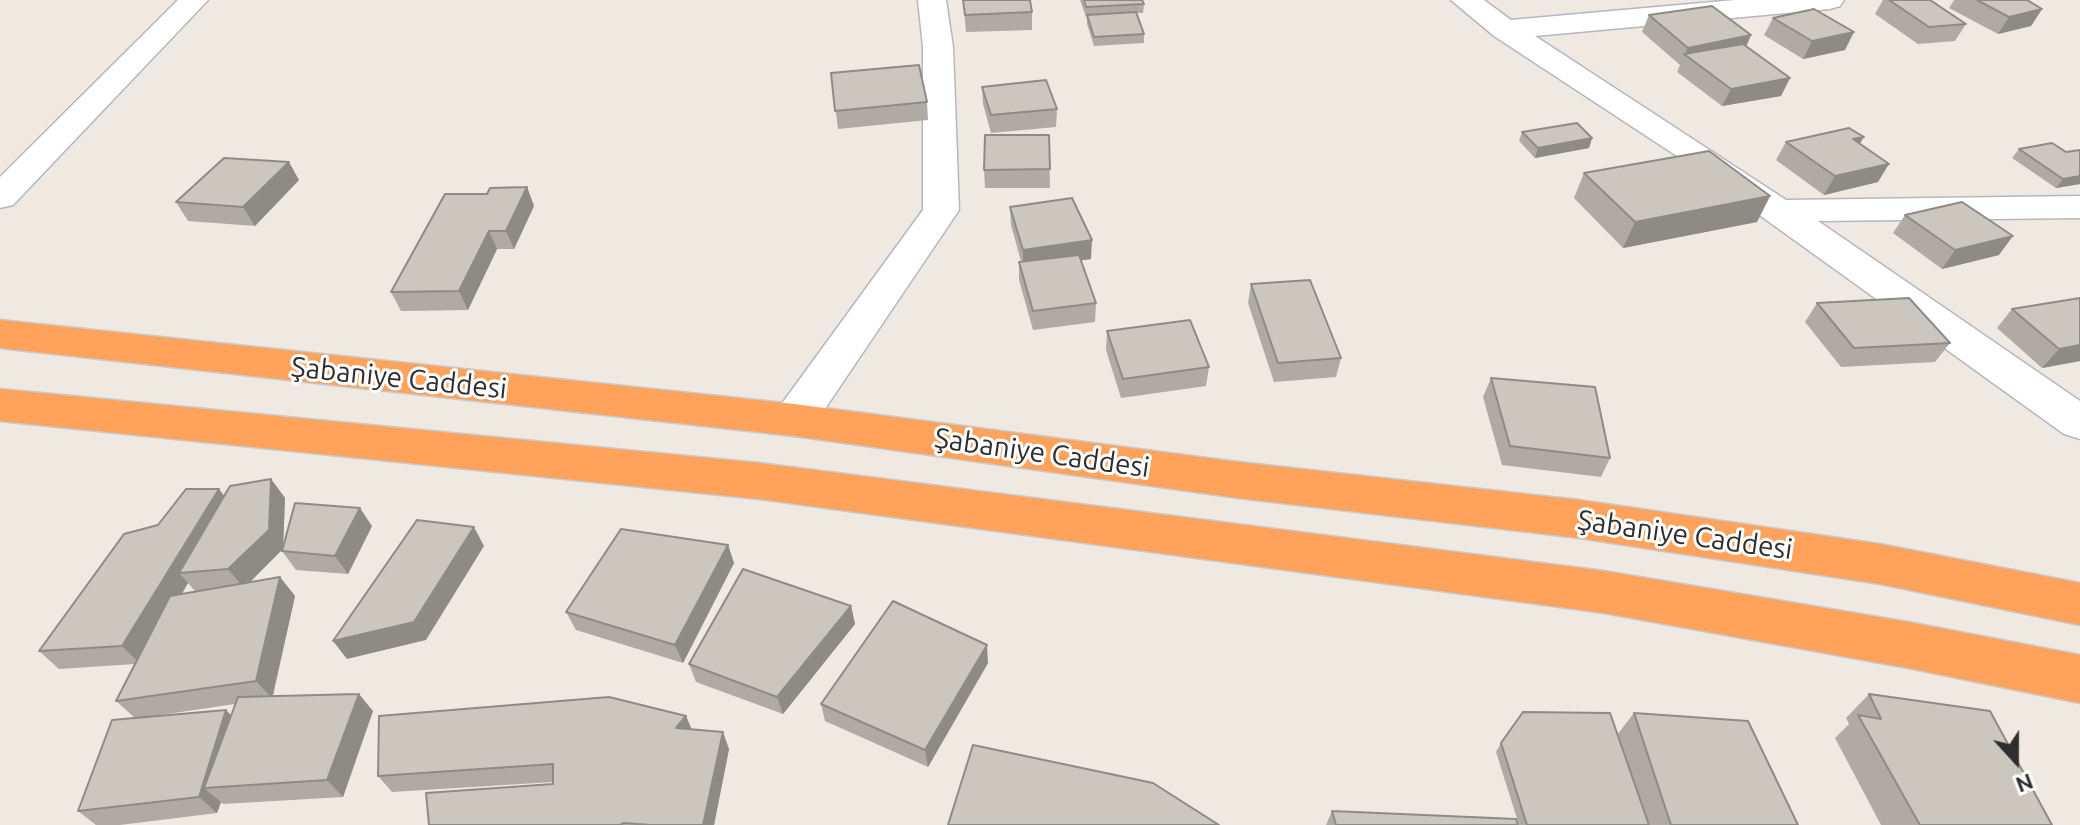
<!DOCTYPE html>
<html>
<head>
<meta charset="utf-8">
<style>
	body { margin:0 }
	#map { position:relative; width:2080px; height:825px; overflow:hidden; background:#efe9e1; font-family:Ubuntu,sans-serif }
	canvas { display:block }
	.north { position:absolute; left:1976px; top:721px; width:80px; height:80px; -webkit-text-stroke:6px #fff; paint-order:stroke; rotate:159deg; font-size:22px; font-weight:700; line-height:32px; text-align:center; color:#2e2e2e }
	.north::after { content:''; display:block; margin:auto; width:28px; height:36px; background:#2e2e2e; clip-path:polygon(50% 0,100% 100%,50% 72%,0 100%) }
</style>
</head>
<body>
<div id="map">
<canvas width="2080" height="825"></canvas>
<div class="north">N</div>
</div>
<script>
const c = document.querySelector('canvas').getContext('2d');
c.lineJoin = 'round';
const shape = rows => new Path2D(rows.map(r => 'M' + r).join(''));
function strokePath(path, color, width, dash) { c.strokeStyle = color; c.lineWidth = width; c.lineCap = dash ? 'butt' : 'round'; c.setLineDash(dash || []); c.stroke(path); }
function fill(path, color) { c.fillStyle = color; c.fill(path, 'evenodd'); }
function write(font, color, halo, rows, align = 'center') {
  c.font = font + ' Ubuntu,sans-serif'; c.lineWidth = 6; c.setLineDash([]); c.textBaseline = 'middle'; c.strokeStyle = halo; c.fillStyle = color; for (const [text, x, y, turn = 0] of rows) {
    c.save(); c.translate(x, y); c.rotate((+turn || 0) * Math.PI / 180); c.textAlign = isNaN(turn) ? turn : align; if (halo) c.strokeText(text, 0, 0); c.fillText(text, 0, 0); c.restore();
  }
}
const street = shape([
	[178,0,208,0,13,205,0,208,0,177,178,0],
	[918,0,946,0,953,47,959,210,810,431,794,436,778,431,772,420,778,409,923,210,923,47,918,0],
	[1451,0,1484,0,1511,20,1735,0,1844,0,1840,6,1830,9,1535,36,1786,200,2080,196,2080,218,1818,221,2080,401,2080,439,2064,434,1683,160,1494,36,1451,0]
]);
const highway = shape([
	[0,320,794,404,1238,462,1579,500,1880,544,2080,583,2080,625,1880,584,1579,538,1238,498,794,436,0,348,0,320],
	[0,389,759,463,1604,571,1908,622,2080,655,2080,703,1908,668,1604,613,759,499,0,421,0,389]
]);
strokePath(street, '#b4b7c1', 3);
strokePath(highway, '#c9c9c9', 3);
fill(street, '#fff');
fill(highway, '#ffa35c');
fill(shape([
	[963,0,1032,12,1032,30,966,32],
	[1080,0,1142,0,1144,4,1143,13,1137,13,1144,34,1144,43,1094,46,1087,24,1087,16,1086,17],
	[1883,0,1930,0,1966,24,1955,41,1918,44,1875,14],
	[1954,0,2027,0,2042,9,2031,26,1998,34,1949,8],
	[1649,15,1751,35,1746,47,1790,78,1781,96,1722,106,1677,72,1680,65,1642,32],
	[1773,18,1845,50,1803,59,1764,35],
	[831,73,927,102,928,120,838,129],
	[982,87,1057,109,1056,127,991,133,983,104],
	[1522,132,1592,138,1589,148,1535,158,1519,141],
	[1049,135,1050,188,985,188,984,170],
	[1786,142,1860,144,1878,182,1824,195,1776,160],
	[2019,149,2080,184,2056,188,2012,158],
	[1584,173,1770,196,1757,222,1623,248,1574,198],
	[299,180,255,226,188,221,176,202],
	[527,187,534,206,514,249,497,249,468,310,401,311,391,292,487,194],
	[1010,207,1091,259,1081,260,1096,303,1095,322,1033,330,1019,280,1019,262,1021,261,1011,225],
	[1905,215,1999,255,1942,269,1893,233],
	[1251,284,1341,358,1336,377,1274,382,1248,303],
	[1817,303,1950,343,1935,362,1841,367,1805,322],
	[2012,309,2080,361,2042,368,1997,328],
	[1107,331,1209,367,1206,386,1121,398,1106,350],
	[1491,378,1610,458,1601,477,1502,465,1483,397],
	[271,479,285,498,283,547,372,526,348,574,296,570,282,551,282,549,249,583,280,577,295,596,273,696,373,711,343,797,223,804,221,802,217,813,120,825,96,825,78,811,135,718,116,701,135,664,59,669,39,651,158,525,219,489,224,496],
	[188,583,195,591,182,594],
	[235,704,231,715,226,710,140,718],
	[728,545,734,563,683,663,576,630,566,612],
	[851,606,855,624,783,714,696,682,689,664],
	[988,663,928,767,825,721,821,704],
	[1869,694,2052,825,1881,825,1835,738,1849,724,1846,718],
	[1634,713,1798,825,1519,825,1496,752,1501,743,1617,735],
	[686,716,692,730,729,749,714,825,429,825,553,784,553,782,392,792,378,776],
	[1332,811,1518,825,1326,825]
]), '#afaba4');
fill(shape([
	[2042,9,2031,26,1998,34,2009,17],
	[1854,32,1845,50,1803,59,1812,41],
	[1751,35,1743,53,1685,55,1688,48],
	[1790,78,1781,96,1722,106,1731,89],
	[1864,137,1853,155,1853,139],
	[1592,138,1589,148,1535,158,1538,148],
	[289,162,299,180,255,226,243,207],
	[1889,164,1878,182,1824,195,1835,176],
	[2080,176,2080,184,2056,188,2063,179],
	[527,187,534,206,514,249,506,231],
	[1770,196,1757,222,1623,248,1635,222],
	[489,231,497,249,468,310,459,291],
	[2013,236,1999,255,1942,269,1955,250],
	[1092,240,1091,259,1023,269,1023,250],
	[2080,345,2080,361,2042,368,2059,349],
	[271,479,285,498,283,549,244,588,228,569],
	[219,489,233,508,179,573,188,583,140,664,122,646],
	[360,508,372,526,348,574,335,556],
	[474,527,484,546,426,640,347,659,333,641],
	[728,545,734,563,683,663,675,645],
	[280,577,295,596,272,698,256,681],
	[851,606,855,624,783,714,777,697],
	[987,645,988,663,928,767,925,750],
	[359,694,373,711,343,797,327,780],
	[226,710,243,728,204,788,221,802,217,813,199,797],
	[686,716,693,733,676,728],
	[723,732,729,749,714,825,703,825]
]), '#8e8b86');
const building = shape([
	[963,0,1030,0,1032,12,965,15,963,0],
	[1084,0,1142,0,1144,4,1086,7,1084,0],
	[1889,0,1930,0,1966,24,1929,27,1889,0],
	[1977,0,2027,0,2042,9,2009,17,1977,0],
	[1712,6,1751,35,1688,48,1649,15,1712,6],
	[1814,9,1854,32,1812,41,1773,18,1814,9],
	[1136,12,1144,34,1094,37,1087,15,1136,12],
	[1743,44,1790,78,1731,89,1684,54,1743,44],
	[919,65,927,102,835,111,831,73,919,65],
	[1046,80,1057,109,991,115,982,87,1046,80],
	[1577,123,1592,138,1538,148,1522,132,1577,123],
	[1849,128,1864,137,1853,139,1889,164,1835,176,1786,142,1849,128],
	[985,135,1049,135,1050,169,984,170,985,135],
	[2052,143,2066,152,2080,150,2080,176,2063,179,2019,149,2052,143],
	[1709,151,1770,196,1635,222,1584,173,1709,151],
	[224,158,289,162,243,207,176,202,224,158],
	[527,187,506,231,489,231,459,291,391,292,445,194,487,194,490,188,527,187],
	[1072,198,1092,240,1023,250,1010,207,1072,198],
	[1962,202,2013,236,1955,250,1905,215,1962,202],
	[1079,255,1096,303,1033,311,1019,262,1079,255],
	[1310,280,1341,358,1278,363,1251,284,1310,280],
	[1909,298,1950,343,1854,348,1817,303,1909,298],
	[2080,298,2080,345,2059,349,2012,309,2080,298],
	[1190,320,1209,367,1123,379,1107,331,1190,320],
	[1491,378,1595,387,1610,458,1510,446,1491,378],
	[271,479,269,530,228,569,179,573,230,486,271,479],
	[186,489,219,489,122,646,39,651,124,534,158,525,186,489],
	[295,503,360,508,335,556,282,551,295,503],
	[417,520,474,527,414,622,333,641,417,520],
	[621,529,728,545,675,645,566,612,621,529],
	[743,569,851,606,777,697,689,664,743,569],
	[280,577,256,681,116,701,170,596,280,577],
	[893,601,987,645,925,750,821,704,893,601],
	[359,694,327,780,204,788,238,697,359,694],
	[1869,694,1990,711,2052,825,1920,825,1858,715,1881,719,1869,694],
	[609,697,686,716,676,728,723,732,703,825,650,825,624,823,620,825,429,825,426,793,553,784,553,764,378,776,379,716,609,697],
	[226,710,199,797,78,811,112,720,226,710],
	[1523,712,1610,713,1649,825,1527,825,1501,743,1523,712],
	[1634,713,1748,721,1798,825,1671,825,1634,713],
	[973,745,1153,783,1219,825,948,825,973,745],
	[1332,811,1516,819,1518,825,1336,825,1332,811]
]);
fill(building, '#cbc7bf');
strokePath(building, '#8e8b86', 2);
write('28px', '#2e2e2e', '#fff', [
	["Şabaniye Caddesi",399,378,6],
	["Şabaniye Caddesi",1042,453,8],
	["Şabaniye Caddesi",1685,535,8]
]);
</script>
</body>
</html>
